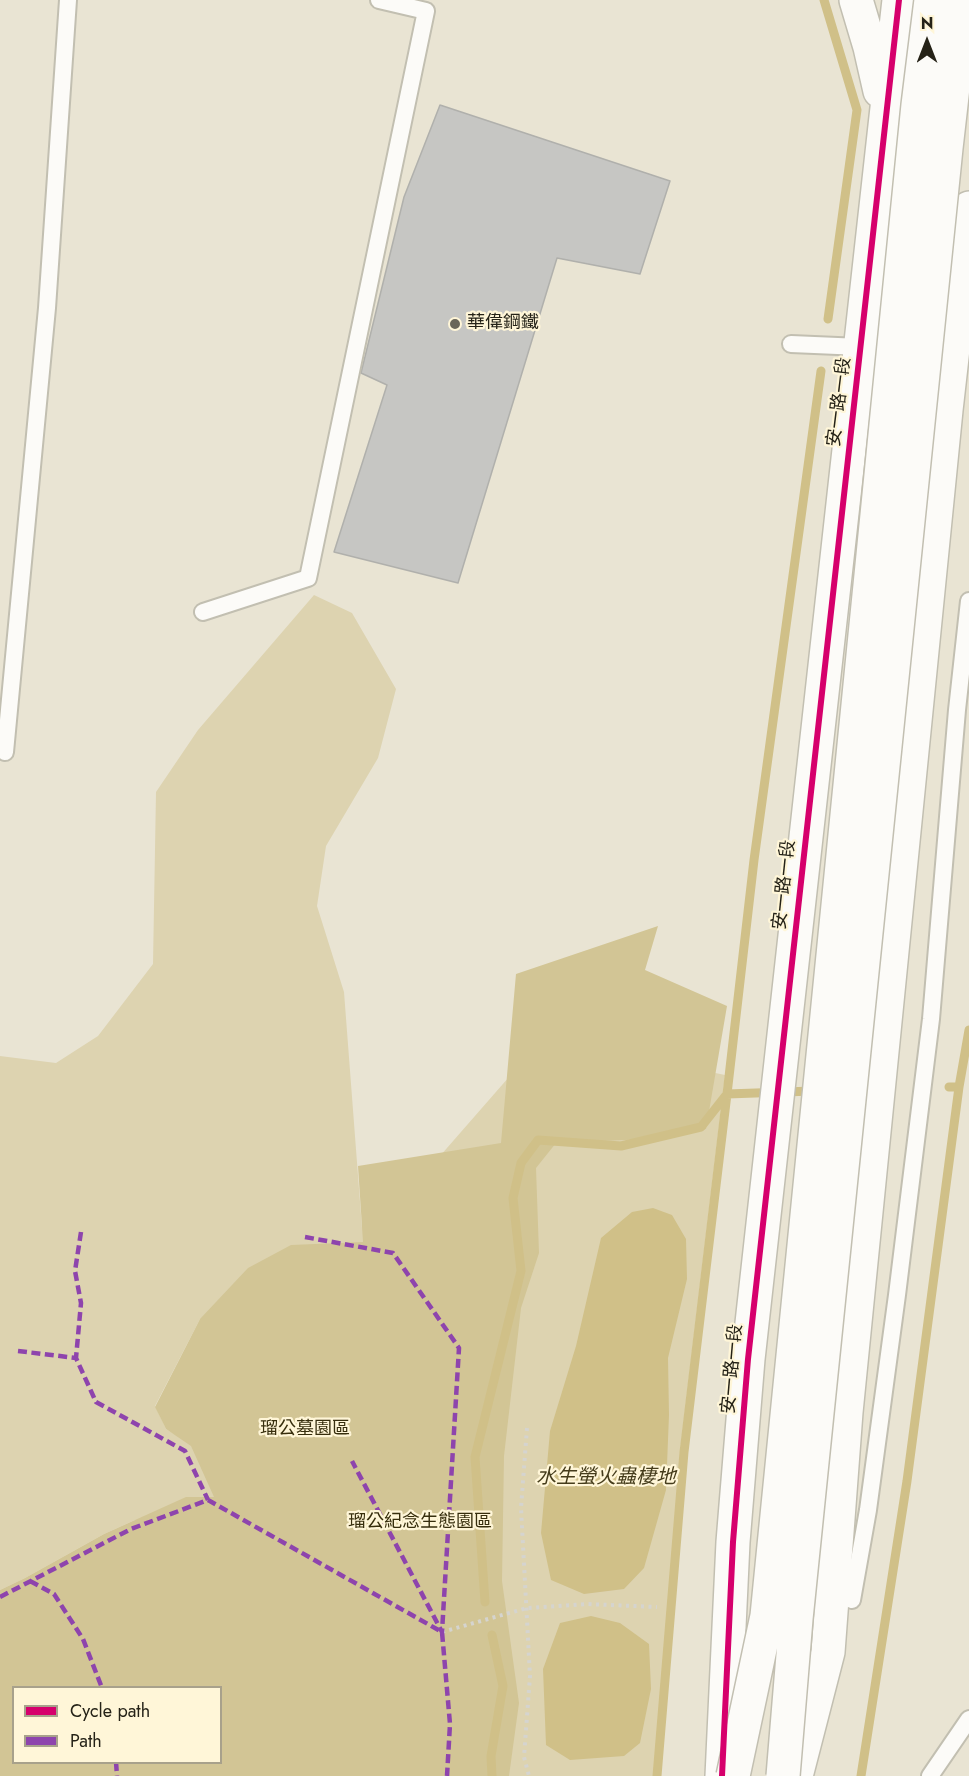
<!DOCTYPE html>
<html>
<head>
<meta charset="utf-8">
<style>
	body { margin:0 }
	#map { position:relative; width:969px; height:1776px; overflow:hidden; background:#e9e4d3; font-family:Jost,sans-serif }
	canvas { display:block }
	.legend { position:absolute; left:12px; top:1686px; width:210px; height:78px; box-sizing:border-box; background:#fff6d8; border:2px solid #a8a18b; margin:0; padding:8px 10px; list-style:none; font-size:18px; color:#252217 }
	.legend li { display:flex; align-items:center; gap:12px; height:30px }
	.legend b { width:30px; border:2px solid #a8a18b }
	.north { position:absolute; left:897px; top:12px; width:60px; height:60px; -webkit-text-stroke:4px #fff6d8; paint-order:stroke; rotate:0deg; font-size:16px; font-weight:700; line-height:24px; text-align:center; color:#252217 }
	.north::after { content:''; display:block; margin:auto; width:21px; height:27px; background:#252217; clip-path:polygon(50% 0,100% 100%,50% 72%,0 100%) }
</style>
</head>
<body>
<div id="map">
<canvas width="969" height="1776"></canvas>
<ul class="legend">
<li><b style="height:8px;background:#d6006c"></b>Cycle path</li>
<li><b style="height:8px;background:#8e44ad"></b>Path</li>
</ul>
<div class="north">N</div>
</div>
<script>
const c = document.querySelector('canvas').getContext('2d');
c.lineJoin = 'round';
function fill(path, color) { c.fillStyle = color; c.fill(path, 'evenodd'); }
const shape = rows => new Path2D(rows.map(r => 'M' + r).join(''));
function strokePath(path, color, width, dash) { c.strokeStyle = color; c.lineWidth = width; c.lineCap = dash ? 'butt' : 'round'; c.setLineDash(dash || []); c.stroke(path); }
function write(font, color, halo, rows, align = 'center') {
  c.font = font + ' Jost,"Noto Sans TC",sans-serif'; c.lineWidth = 4.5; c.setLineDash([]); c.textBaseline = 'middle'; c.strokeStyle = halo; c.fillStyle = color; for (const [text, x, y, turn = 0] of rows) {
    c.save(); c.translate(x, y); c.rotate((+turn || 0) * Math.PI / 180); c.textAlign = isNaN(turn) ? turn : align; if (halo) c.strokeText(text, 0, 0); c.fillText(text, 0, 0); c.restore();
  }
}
fill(shape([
	[314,595,352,613,396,689,378,758,326,846,317,906,344,992,362,1228,440,1156,509,1077,581,1045,725,1075,680,1451,655,1776,72,1776,220,1762,220,1688,135,1520,104,1534,25,1578,0,1590,0,1056,56,1063,98,1036,153,964,156,792,198,730],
	[200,1319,175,1434,174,1434,166,1429,155,1406]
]), '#ddd3b0');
fill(shape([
	[658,926,645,970,727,1006,706,1129,670,1138,556,1143,536,1168,539,1253,521,1308,504,1456,502,1581,519,1703,509,1776,0,1776,0,1590,25,1578,104,1534,186,1497,214,1497,191,1446,166,1429,155,1407,200,1319,248,1268,291,1245,363,1242,358,1166,501,1143,516,974],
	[14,1688,220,1688,220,1762,14,1762]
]), '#d2c595');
fill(shape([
	[653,1208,672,1215,686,1239,687,1279,668,1358,669,1415,666,1490,644,1568,624,1589,584,1594,551,1580,541,1533,550,1431,576,1346,601,1238,632,1212],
	[591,1616,620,1623,649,1644,651,1689,640,1743,624,1756,570,1760,546,1745,543,1669,560,1623]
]), '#d0c088');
strokePath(shape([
	[824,0,857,110,828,319],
	[949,1087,959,1087,969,1030],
	[485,1602,475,1457,521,1271,513,1198,521,1163,538,1140,621,1146,701,1127,727,1094,754,860,821,371],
	[492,1635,503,1686,491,1756,492,1776],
	[657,1776,684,1452,727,1094,813,1091],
	[861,1776,907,1481,959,1087]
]), '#d0c088', 9);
const building = shape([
	[440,105,670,181,640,274,557,258,458,583,334,552,387,385,361,373,404,197,440,105]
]);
fill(building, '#c6c6c3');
strokePath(building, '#b0b0ac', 1.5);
const service = shape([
	[791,344,861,347],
	[203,612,308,578,426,11,379,0],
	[5,752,47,308,68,0],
	[852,1600,868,1510,897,1295,931,1019,957,710,969,601],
	[930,1776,969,1719]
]);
const tertiary = shape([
	[856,0,870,47,880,91],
	[722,1776,733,1542,748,1359,899,0],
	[796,1776,828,1652,846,1412,946,410,969,208]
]);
strokePath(service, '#c2bfb1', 20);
strokePath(tertiary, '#c2bfb1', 36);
strokePath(shape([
	[527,1428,521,1508,530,1676,524,1757,529,1776],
	[442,1632,527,1608,587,1604,657,1607]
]), '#d5d4cf', 4, [3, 4.5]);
strokePath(service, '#fcfbf8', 16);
strokePath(tertiary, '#fcfbf8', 33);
const motorwayBridge = shape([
	[733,1776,767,1616,918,105,931,0],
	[783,1776,796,1619,946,148,963,0]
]);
strokePath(motorwayBridge, '#c2bfb1', 36, []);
strokePath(motorwayBridge, '#fcfbf8', 33);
strokePath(shape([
	[81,1232,75,1271,81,1303,76,1358,96,1402,185,1451,208,1500],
	[305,1237,393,1253,459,1348,442,1632,352,1461],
	[18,1351,76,1358],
	[30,1581,54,1594,83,1639,102,1688],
	[0,1597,131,1529,208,1500,442,1632,450,1724,447,1776],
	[116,1762,117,1776]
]), '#8e44ad', 4.5, [9, 4.5]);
strokePath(shape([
	[722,1776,733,1542,748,1359,899,0]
]), '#d6006c', 6);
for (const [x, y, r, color] of [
	[455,324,6,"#6a6659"]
]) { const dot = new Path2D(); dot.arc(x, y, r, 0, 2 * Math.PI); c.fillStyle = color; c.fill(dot); strokePath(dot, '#fff6d8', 2); }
write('18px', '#252217', '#fff6d8', [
	["華偉鋼鐵",467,324]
], 'left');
write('18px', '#252217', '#fff6d8', [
	["安一路一段",840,402,-83],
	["安一路一段",785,885,-84],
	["安一路一段",733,1369,-85]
]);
write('18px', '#372e0d', '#fff6d8', [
	["瑠公墓園區",305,1430],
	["瑠公紀念生態園區",420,1523]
]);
write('italic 20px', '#453c1b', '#fff6d8', [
	["水生螢火蟲棲地",606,1478]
]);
</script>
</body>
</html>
